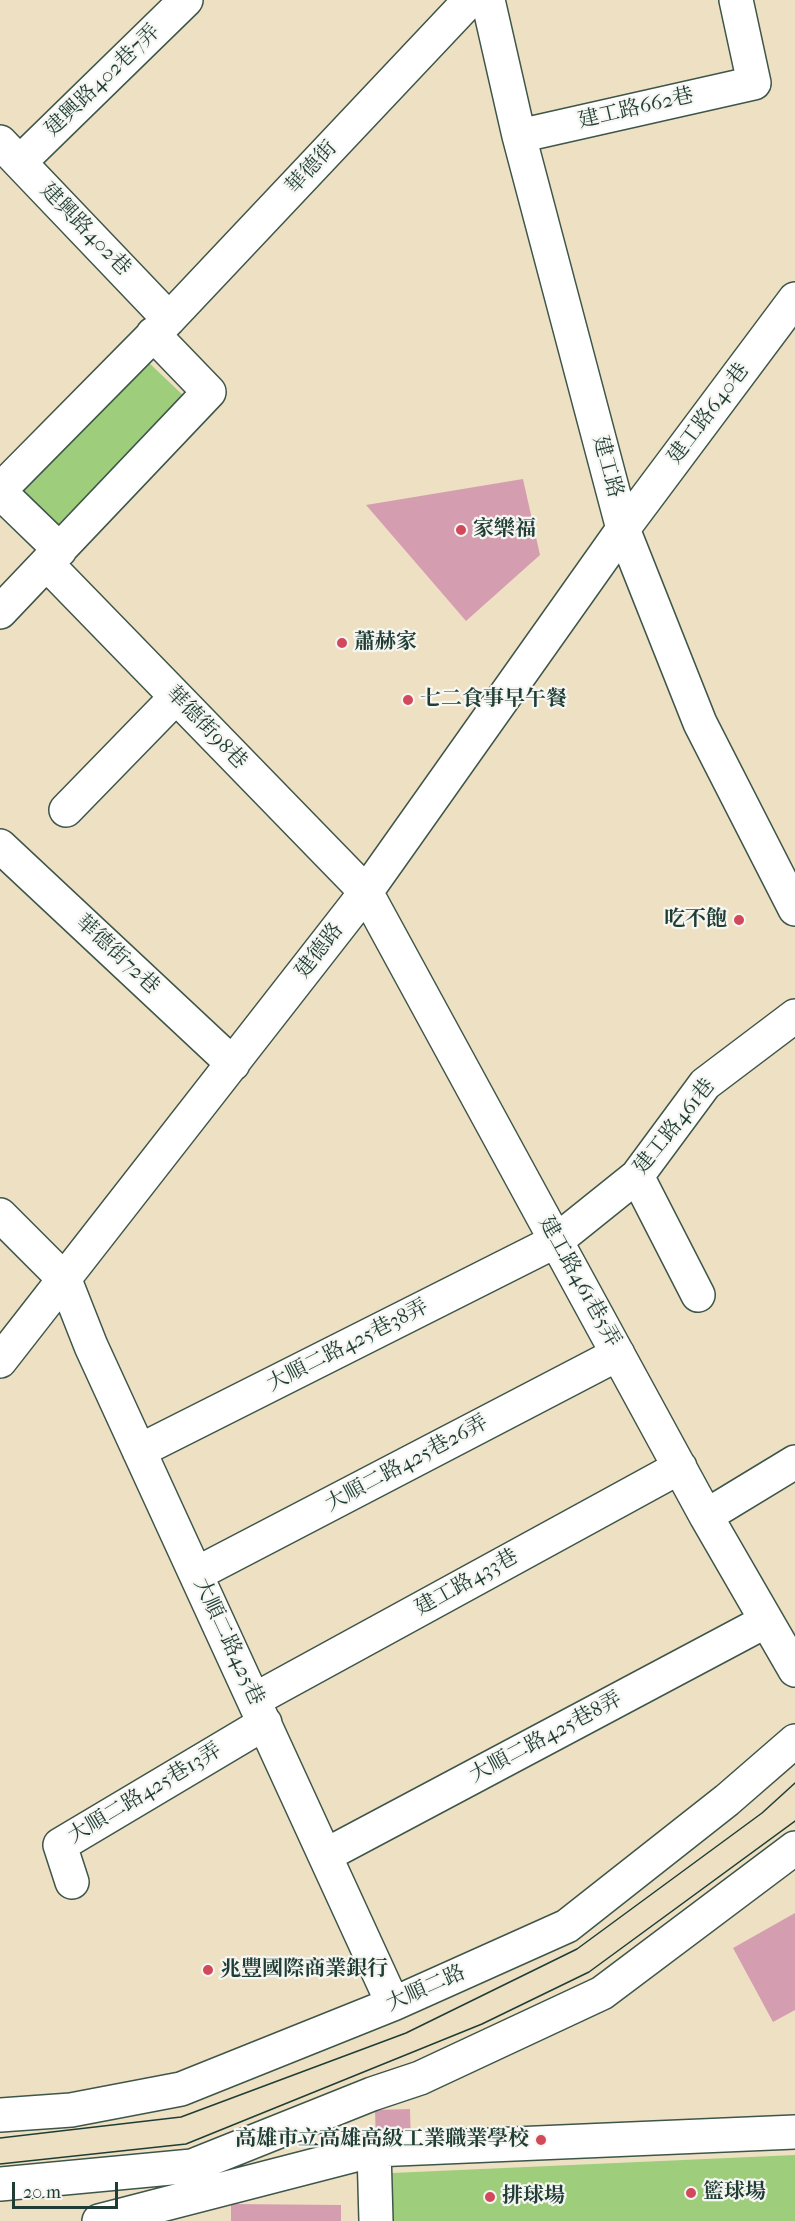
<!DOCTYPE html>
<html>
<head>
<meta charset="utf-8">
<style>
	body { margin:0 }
	#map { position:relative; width:795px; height:2221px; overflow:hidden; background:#eee1c3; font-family:"IM FELL French Canon",serif }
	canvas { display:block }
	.scale { position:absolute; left:12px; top:2182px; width:106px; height:27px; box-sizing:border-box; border:3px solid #1f3d34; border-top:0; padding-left:8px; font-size:18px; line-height:21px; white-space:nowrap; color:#1f3d34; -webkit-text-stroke:4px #f6f6f2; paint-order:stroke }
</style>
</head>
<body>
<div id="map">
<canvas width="795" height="2221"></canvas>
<div class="scale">20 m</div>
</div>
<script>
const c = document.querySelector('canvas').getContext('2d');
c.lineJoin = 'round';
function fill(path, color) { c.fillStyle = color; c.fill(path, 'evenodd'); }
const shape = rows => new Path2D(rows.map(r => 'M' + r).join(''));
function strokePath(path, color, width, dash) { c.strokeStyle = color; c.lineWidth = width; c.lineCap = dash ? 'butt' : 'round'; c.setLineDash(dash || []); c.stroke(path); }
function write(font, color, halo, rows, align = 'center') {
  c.font = font + ' "IM FELL French Canon","Noto Serif TC",serif'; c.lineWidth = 4.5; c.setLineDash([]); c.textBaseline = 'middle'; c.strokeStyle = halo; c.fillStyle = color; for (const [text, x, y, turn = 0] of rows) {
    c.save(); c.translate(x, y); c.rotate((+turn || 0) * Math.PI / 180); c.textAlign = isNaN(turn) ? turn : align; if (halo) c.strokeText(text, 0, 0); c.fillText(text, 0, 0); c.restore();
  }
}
fill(shape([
	[146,360,186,398,58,533,18,495],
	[795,2155,795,2221,393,2221,392,2173]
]), '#9ece7c');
fill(shape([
	[523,479,540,555,466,621,366,505],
	[795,1913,795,2010,773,2022,733,1948],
	[410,2109,411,2145,376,2146,375,2110],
	[231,2204,341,2205,341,2221,231,2221]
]), '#d59eb0');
const minor = shape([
	[488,0,519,136,623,529,700,723,795,909],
	[519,136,754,83,736,0],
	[0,142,169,319],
	[20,162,186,0],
	[0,490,169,319,470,0],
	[0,492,60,550],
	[47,564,366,892,706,1516,795,1670],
	[0,612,209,392,153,334],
	[66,810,176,697],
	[0,846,233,1064],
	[637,1176,698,1295],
	[0,1215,65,1280,91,1346,393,2004],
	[0,1361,366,892,623,529,795,299],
	[139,1451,556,1241,637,1176,705,1084,795,1016],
	[706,1516,795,1462],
	[196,1574,618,1354],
	[254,1700,680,1467],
	[326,1855,766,1621],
	[72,1882,60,1845,265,1723],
	[0,2115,71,2110,181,2089,393,2004,567,1926,727,1800,795,1741],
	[374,2150,376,2221],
	[0,2184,192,2166,372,2094,420,2078,602,1993,795,1848],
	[99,2221,374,2150,795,2132]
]);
strokePath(minor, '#3e5649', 36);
strokePath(minor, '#fff', 33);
strokePath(shape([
	[0,2138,181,2117,406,2033,577,1949,762,1813,795,1783],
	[0,2164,186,2144,482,2024,589,1972,795,1821]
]), '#1f3d34', 1.5);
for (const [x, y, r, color] of [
	[461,530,6,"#d1495b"],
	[342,643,6,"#d1495b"],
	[408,700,6,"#d1495b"],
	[739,920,6,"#d1495b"],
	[208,1970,6,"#d1495b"],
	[541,2140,6,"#d1495b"],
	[691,2193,6,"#d1495b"],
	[490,2197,6,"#d1495b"]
]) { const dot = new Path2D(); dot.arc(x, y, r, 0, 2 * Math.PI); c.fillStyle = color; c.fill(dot); strokePath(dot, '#f6f6f2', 2); }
write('21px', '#1f3d34', '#f6f6f2', [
	["建興路402巷7弄",103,81,-44],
	["建工路662巷",636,109,-13],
	["華德街",312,168,-47],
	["建興路402巷",85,230,46],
	["建工路640巷",709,414,-53],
	["建工路",607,467,75],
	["華德街98巷",206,728,46],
	["建德路",320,951,-52],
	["華德街72巷",117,955,43],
	["建工路461巷",675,1127,-51],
	["建工路461巷5弄",579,1282,61],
	["大順二路425巷38弄",348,1346,-27],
	["大順二路425巷26弄",407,1464,-28],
	["建工路433巷",467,1583,-29],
	["大順二路425巷",228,1642,65],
	["大順二路425巷8弄",546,1738,-28],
	["大順二路425巷13弄",145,1794,-31],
	["大順二路",426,1989,-24]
]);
write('bold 21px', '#1f3d34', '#f6f6f2', [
	["家樂福",473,530],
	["蕭赫家",354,643],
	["七二食事早午餐",420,700],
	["吃不飽",727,920,"right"],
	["兆豐國際商業銀行",220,1970],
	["高雄市立高雄高級工業職業學校",529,2140,"right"],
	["籃球場",703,2193],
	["排球場",502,2197]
], 'left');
</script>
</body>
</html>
